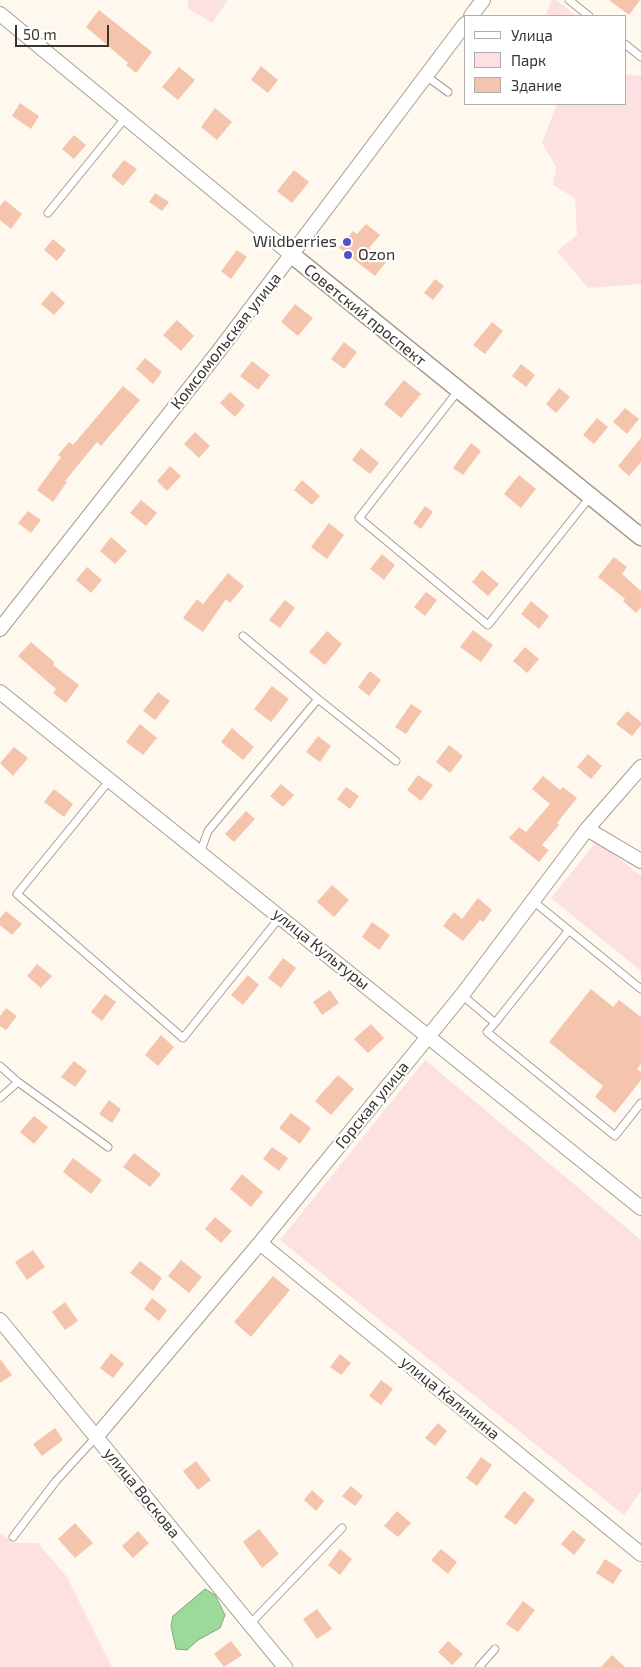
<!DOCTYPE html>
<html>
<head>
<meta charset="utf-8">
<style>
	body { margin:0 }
	#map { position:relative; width:641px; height:1667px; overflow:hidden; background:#fef8ee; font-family:"Exo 2",sans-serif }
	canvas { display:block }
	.legend { position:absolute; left:464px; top:15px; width:162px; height:90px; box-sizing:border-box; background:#fff; border:1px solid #afaeab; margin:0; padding:6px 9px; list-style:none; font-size:15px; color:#38342e }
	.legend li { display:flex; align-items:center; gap:10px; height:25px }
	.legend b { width:25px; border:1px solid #afaeab }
	.scale { position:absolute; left:15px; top:25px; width:94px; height:22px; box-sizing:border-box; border:2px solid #38342e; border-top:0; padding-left:6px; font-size:15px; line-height:18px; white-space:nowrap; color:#38342e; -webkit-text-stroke:4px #fff; paint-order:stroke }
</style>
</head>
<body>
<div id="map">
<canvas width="641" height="1667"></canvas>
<ul class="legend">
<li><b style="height:6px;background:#fff"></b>Улица</li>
<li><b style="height:14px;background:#fde1e2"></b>Парк</li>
<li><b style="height:14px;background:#f5c4ad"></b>Здание</li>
</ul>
<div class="scale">50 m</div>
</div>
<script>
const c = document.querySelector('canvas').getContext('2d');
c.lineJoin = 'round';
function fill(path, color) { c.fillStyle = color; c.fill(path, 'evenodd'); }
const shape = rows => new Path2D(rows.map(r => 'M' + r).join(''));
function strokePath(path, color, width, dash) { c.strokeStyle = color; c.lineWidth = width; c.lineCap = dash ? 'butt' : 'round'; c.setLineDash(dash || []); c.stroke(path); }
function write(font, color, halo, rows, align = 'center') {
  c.font = font + ' "Exo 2",sans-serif'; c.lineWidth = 4.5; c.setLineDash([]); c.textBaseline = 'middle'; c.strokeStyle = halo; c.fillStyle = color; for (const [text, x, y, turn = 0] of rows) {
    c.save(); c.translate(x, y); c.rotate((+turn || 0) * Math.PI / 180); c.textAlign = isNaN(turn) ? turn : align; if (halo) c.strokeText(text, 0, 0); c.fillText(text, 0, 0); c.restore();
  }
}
fill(shape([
	[188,0,228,0,212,23,188,8],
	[552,0,556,0,576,16,547,16,546,14],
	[625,74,641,76,641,284,588,288,557,251,577,235,575,198,553,185,556,167,542,143,557,104,625,104],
	[597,841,641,876,641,971,551,898],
	[425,1060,641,1240,641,1491,624,1515,280,1240],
	[0,1534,16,1543,38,1543,67,1577,112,1667,0,1667]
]), '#fde1e2');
const water = shape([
	[205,1589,215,1595,225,1615,220,1628,198,1640,187,1650,176,1649,171,1626,173,1616,205,1589]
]);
fill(water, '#9dda99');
strokePath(water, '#7fa879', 1);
fill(shape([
	[609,0,640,0,629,15],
	[99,10,152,52,136,73,126,65,128,63,86,27],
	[261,66,278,80,268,93,251,80],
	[179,67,195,80,178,100,162,87],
	[20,103,39,116,31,129,12,116],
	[215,108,232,122,217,140,201,127],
	[74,135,86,145,74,159,62,149],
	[124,160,137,169,123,186,111,176],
	[294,170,309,182,292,203,277,191],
	[155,193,169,202,162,211,149,202],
	[5,200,22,214,11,229,0,220,0,206],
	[366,224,380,235,369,248,386,262,375,276,339,248,353,231,357,234],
	[53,239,66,250,57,261,44,250],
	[237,250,247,257,231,279,221,271],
	[435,279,444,286,433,300,424,293],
	[52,291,65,303,54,315,41,304],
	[295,304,313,318,298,336,281,322],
	[177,320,194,336,181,351,163,335],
	[492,322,503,331,485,354,473,345],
	[344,342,357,352,344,369,331,359],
	[145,358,162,372,153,384,136,369],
	[252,361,270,375,258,390,240,376],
	[521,364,535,375,526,387,512,376],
	[404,380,421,394,401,418,384,404],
	[123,386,140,400,101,446,97,442,65,481,67,482,53,502,37,490,61,457,58,455,69,442,73,445],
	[559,388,570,397,556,413,546,404],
	[230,392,245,405,235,417,220,403],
	[625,408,639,419,627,434,613,422],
	[597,418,608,427,594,444,583,435],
	[195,432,210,446,199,458,184,444],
	[641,438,641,462,629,476,618,466],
	[471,443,481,451,463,475,453,468],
	[361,448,379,463,370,474,352,460],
	[170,466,181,476,167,491,157,481],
	[519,475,536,489,521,508,504,494],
	[302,480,320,496,312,505,294,490],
	[141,500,157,513,146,526,130,513],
	[425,506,433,512,421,529,413,523],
	[28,511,41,520,31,533,18,523],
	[329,523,344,535,327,559,311,547],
	[111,537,127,551,115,564,100,551],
	[382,554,395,565,384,580,370,569],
	[614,557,627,567,622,574,641,591,641,607,636,613,623,601,625,599,598,577],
	[87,567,102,580,91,593,76,580],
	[482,570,499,584,488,596,472,582],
	[228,573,244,586,230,603,226,599,203,632,183,618,197,599,203,604],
	[426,592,437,600,425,616,414,607],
	[285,600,295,608,280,628,269,620],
	[531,601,549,616,539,629,521,614],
	[473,630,493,645,481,662,460,647],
	[327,631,342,644,325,665,309,652],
	[31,642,54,662,53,665,79,685,66,703,53,693,56,689,18,656],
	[525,647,539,659,527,673,513,661],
	[370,671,381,680,369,696,358,687],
	[272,686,289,699,271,722,254,709],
	[158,692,170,701,155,720,143,711],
	[411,704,422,711,406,734,395,727],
	[627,711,641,722,641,725,632,736,616,724],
	[140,724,157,738,143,755,126,742],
	[232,728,254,747,243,760,221,742],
	[318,736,331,746,320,762,306,752],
	[449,745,463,756,450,773,436,762],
	[14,747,28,758,13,776,0,763],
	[588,754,602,766,591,779,577,767],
	[418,775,433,785,421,801,407,790],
	[543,776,560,790,563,787,577,798,557,823,559,825,542,845,549,850,539,862,509,838,519,827,526,832,550,804,532,789],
	[281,784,294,795,283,807,270,796],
	[346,787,359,796,350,809,337,799],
	[54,789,73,804,64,817,44,802],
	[246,811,255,819,234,842,225,834],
	[332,885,349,900,334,917,317,902],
	[478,898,492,910,483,922,480,920,463,941,443,926,454,912,462,919],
	[6,911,22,924,12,935,0,925,0,918],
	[372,922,390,935,379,950,362,937],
	[283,958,296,968,281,988,268,978],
	[37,964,52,976,41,988,27,976],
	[248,975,259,985,243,1005,231,995],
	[591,989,613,1007,619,1000,641,1017,641,1064,637,1069,641,1072,641,1080,615,1113,595,1097,603,1086,549,1042],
	[330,990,339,1003,322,1015,313,1002],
	[105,994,116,1002,102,1021,91,1012],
	[6,1008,17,1016,6,1030,0,1026,0,1016],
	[371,1024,384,1038,368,1053,354,1039],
	[161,1035,174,1047,158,1066,145,1055],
	[74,1061,87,1071,75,1087,61,1077],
	[338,1075,354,1089,331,1115,315,1101],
	[109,1100,121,1109,112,1123,99,1114],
	[291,1113,311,1128,300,1144,279,1128],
	[34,1116,48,1127,34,1144,20,1132],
	[272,1147,288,1158,279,1171,263,1159],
	[134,1153,161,1174,150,1187,123,1167],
	[73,1158,102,1180,91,1194,63,1172],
	[242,1174,263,1192,251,1207,230,1189],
	[215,1217,232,1231,221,1243,205,1229],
	[33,1250,45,1267,27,1280,15,1262],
	[181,1260,202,1277,189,1293,168,1276],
	[140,1261,162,1278,153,1291,130,1273],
	[273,1276,290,1290,251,1337,234,1322],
	[152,1298,167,1310,159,1321,144,1309],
	[65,1302,78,1321,65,1330,52,1312],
	[111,1353,124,1364,113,1378,100,1368],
	[340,1354,351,1363,341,1375,330,1367],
	[0,1359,12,1375,0,1383],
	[381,1380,393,1389,381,1405,369,1396],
	[438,1423,447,1431,435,1446,425,1438],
	[55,1428,63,1440,42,1456,33,1444],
	[481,1457,492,1465,477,1486,466,1478],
	[196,1461,211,1480,198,1490,183,1471],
	[351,1486,363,1496,355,1506,342,1496],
	[312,1490,324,1501,316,1511,304,1500],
	[524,1491,535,1500,516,1525,504,1517],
	[397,1511,411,1523,398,1537,384,1526],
	[75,1523,93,1543,75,1558,58,1539],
	[259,1529,279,1554,262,1568,243,1542],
	[573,1530,586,1540,574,1555,561,1544],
	[138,1531,149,1543,133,1558,122,1546],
	[340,1549,352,1559,340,1575,328,1565],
	[441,1549,457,1562,448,1574,431,1560],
	[605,1559,622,1570,613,1584,596,1573],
	[523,1601,535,1610,518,1632,506,1624],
	[317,1609,332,1629,317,1639,303,1619],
	[231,1641,242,1655,224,1667,214,1654],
	[448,1641,463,1654,452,1665,438,1652],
	[612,1655,625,1667,601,1667]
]), '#f5c4ad');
const service = shape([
	[569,0,589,16],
	[625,44,641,57],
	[426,76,448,92],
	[48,213,126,117],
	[458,391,359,518,488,625,590,497],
	[243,636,318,699],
	[109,781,17,894,183,1038,280,917],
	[200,853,208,831,318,699,396,761],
	[533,901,641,989],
	[462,995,495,1023,487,1032,615,1136,641,1103],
	[495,1023,569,930],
	[0,1066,18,1082],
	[0,1098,18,1082,108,1147],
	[13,1537,56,1481,96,1437],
	[250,1624,342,1528],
	[479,1667,495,1649]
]);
const minor = shape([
	[0,14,292,255],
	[471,16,483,0],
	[0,629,218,352,465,24],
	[0,692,641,1208],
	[587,829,641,861],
	[260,1243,641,1554],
	[0,1320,285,1667],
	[96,1437,260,1243,462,995,587,829,641,767]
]);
const tertiary = shape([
	[292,255,641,537]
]);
strokePath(service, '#a89e90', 9);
strokePath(minor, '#a89e90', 16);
strokePath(tertiary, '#a89e90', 19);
strokePath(service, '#fff', 7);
strokePath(minor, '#fff', 14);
strokePath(tertiary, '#fff', 16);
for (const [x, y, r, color] of [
	[347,242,5,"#4f52c9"],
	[348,255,5,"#4f52c9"]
]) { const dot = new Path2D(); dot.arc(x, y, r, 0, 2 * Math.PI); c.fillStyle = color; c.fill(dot); strokePath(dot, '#fff', 2); }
write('16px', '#38342e', '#fff', [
	["Wildberries",337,242],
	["Ozon",358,255,"left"]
], 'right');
write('16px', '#38342e', '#fff', [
	["Советский проспект",365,315,39],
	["Комсомольская улица",226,341,-52],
	["улица Культуры",321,949,39],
	["Горская улица",372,1105,-51],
	["улица Калинина",450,1398,39],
	["улица Воскова",142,1493,51]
]);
</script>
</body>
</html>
